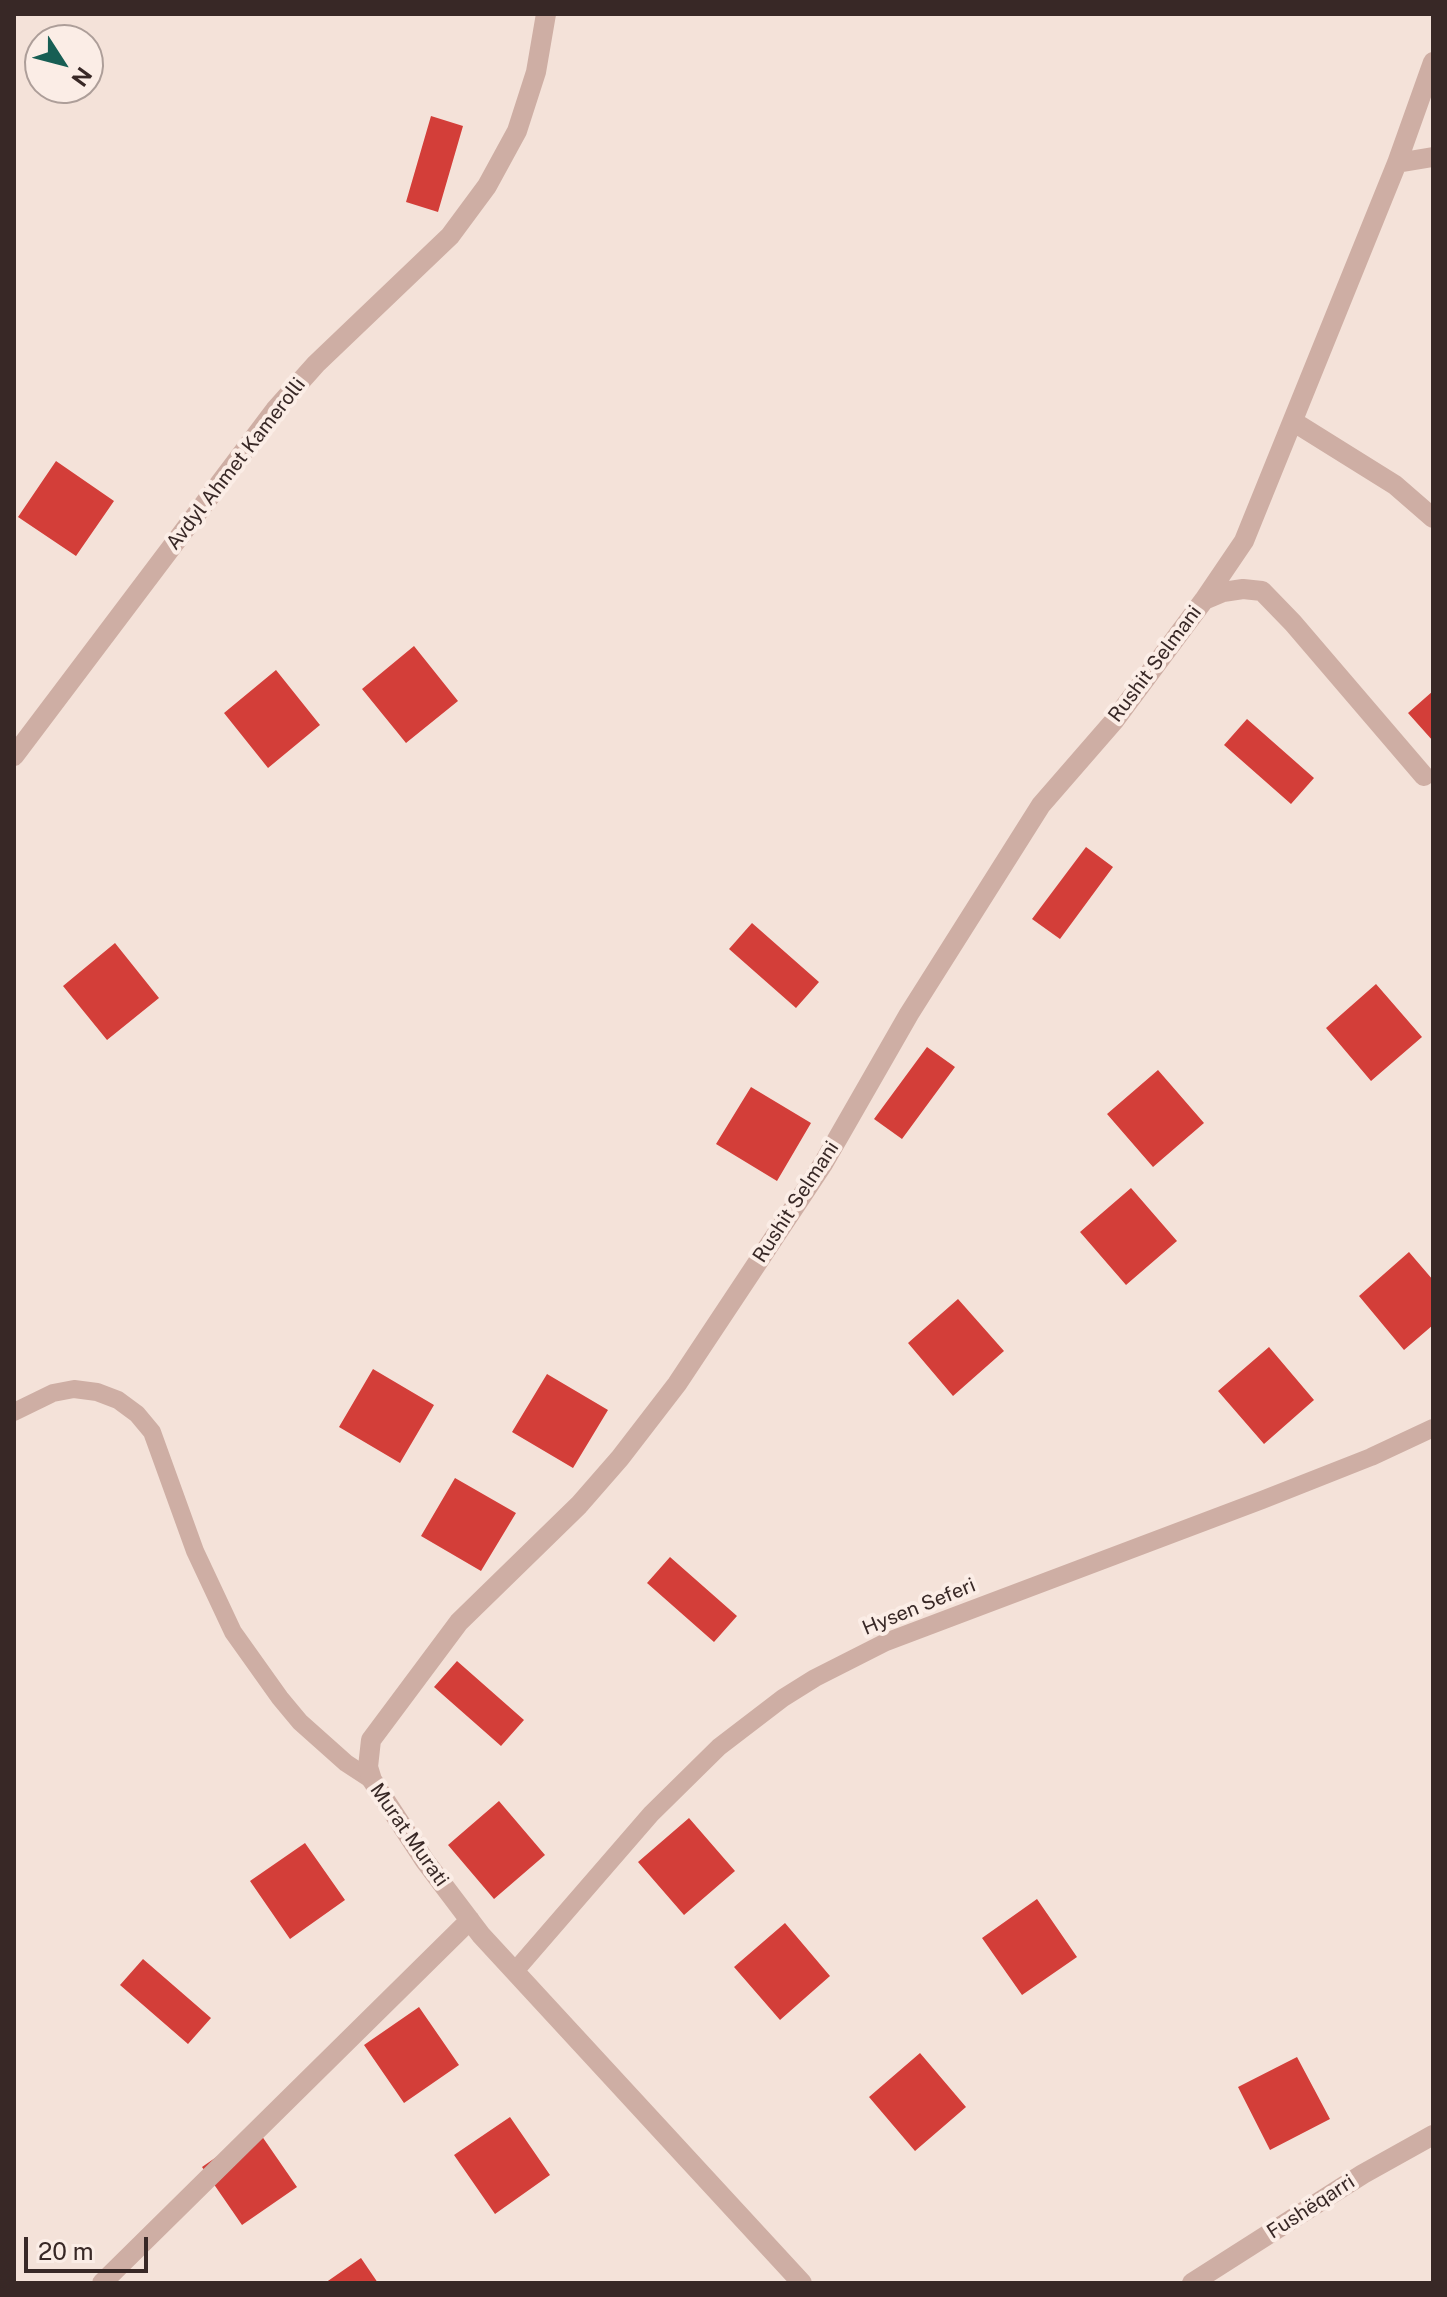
<!DOCTYPE html>
<html>
<head>
<meta charset="utf-8">
<style>
	body { margin:0 }
	#map { position:relative; width:1447px; height:2297px; overflow:hidden; background:#f4e2d9; font-family:"Public Sans",sans-serif }
	canvas { display:block }
	.frame { position:absolute; inset:0; border:16px solid #382826; pointer-events:none }
	.north { position:absolute; left:24px; top:24px; width:80px; height:80px; box-sizing:border-box; background:#fbede6; border:2px solid #ad9e99; border-radius:50%; rotate:126deg; font-size:22px; font-weight:700; line-height:32px; text-align:center; color:#382826 }
	.north::after { content:''; display:block; margin:auto; width:28px; height:36px; background:#175e54; clip-path:polygon(50% 0,100% 100%,50% 72%,0 100%) }
	.scale { position:absolute; left:24px; top:2237px; width:124px; height:36px; box-sizing:border-box; border:4px solid #382826; border-top:0; padding-left:10px; font-size:24px; line-height:28px; white-space:nowrap; color:#382826; -webkit-text-stroke:6px #fbede6; paint-order:stroke }
</style>
</head>
<body>
<div id="map">
<canvas width="1447" height="2297"></canvas>
<div class="frame"></div>
<div class="north">N</div>
<div class="scale">20 m</div>
</div>
<script>
const c = document.querySelector('canvas').getContext('2d');
c.lineJoin = 'round';
function fill(path, color) { c.fillStyle = color; c.fill(path, 'evenodd'); }
const shape = rows => new Path2D(rows.map(r => 'M' + r).join(''));
function strokePath(path, color, width, dash) { c.strokeStyle = color; c.lineWidth = width; c.lineCap = dash ? 'butt' : 'round'; c.setLineDash(dash || []); c.stroke(path); }
function write(font, color, halo, rows, align = 'center') {
  c.font = font + ' "Public Sans",sans-serif'; c.lineWidth = 8; c.setLineDash([]); c.textBaseline = 'middle'; c.strokeStyle = halo; c.fillStyle = color; for (const [text, x, y, turn = 0] of rows) {
    c.save(); c.translate(x, y); c.rotate((+turn || 0) * Math.PI / 180); c.textAlign = isNaN(turn) ? turn : align; if (halo) c.strokeText(text, 0, 0); c.fillText(text, 0, 0); c.restore();
  }
}
fill(shape([
	[431,116,463,126,438,212,406,202],
	[56,461,114,501,76,556,18,517],
	[414,646,458,701,406,743,362,689],
	[276,670,320,725,268,768,224,713],
	[1433,691,1433,741,1408,713],
	[1247,719,1314,778,1291,804,1224,745],
	[1086,847,1113,867,1060,939,1032,919],
	[752,923,819,982,796,1008,729,949],
	[115,943,159,998,107,1040,63,986],
	[1376,984,1422,1037,1371,1081,1326,1028],
	[927,1047,955,1067,902,1139,874,1119],
	[1158,1070,1204,1123,1153,1167,1107,1114],
	[751,1087,811,1123,777,1181,716,1144],
	[1131,1188,1177,1241,1126,1285,1080,1232],
	[1409,1252,1433,1280,1433,1325,1404,1350,1359,1296],
	[958,1299,1004,1351,953,1396,908,1343],
	[1269,1347,1314,1400,1264,1444,1218,1391],
	[373,1369,434,1405,400,1463,339,1427],
	[547,1374,608,1410,573,1468,512,1432],
	[455,1478,516,1513,481,1571,421,1536],
	[670,1557,737,1616,714,1642,647,1583],
	[457,1661,524,1720,501,1746,434,1687],
	[499,1801,545,1855,494,1899,448,1845],
	[689,1818,735,1871,684,1915,638,1862],
	[305,1843,345,1900,290,1939,250,1881],
	[1037,1899,1077,1957,1022,1995,982,1938],
	[785,1923,830,1976,780,2020,734,1967],
	[143,1959,211,2018,188,2044,120,1985],
	[419,2007,459,2065,404,2103,364,2045],
	[920,2053,966,2107,915,2151,869,2097],
	[1297,2057,1330,2119,1270,2150,1238,2087],
	[510,2117,550,2175,495,2214,454,2155],
	[257,2129,297,2187,242,2225,202,2167],
	[361,2258,378,2283,325,2283]
]), '#d33e39');
strokePath(shape([
	[14,1412,53,1393,74,1389,97,1392,118,1400,137,1414,152,1432,195,1551,233,1632,280,1698,300,1722,346,1763,372,1780],
	[515,1971,651,1814,719,1747,783,1698,815,1678,886,1642,1262,1500,1371,1457,1433,1428]
]), '#ceaea4', 18);
strokePath(shape([
	[1397,163,1433,157],
	[1294,422,1395,485,1433,518],
	[1204,600,1223,592,1243,589,1262,591,1293,623,1424,776],
	[14,756,275,410,316,364,450,236,487,186,517,131,536,72,546,14],
	[102,2283,470,1920],
	[802,2283,481,1935,425,1861,372,1780,368,1767,371,1740,459,1622,579,1505,620,1458,677,1384,823,1164,909,1014,1041,805,1114,721,1204,600,1244,541,1397,163,1433,62],
	[1192,2283,1363,2174,1433,2135]
]), '#ceaea4', 20);
write('20px', '#382826', '#fbede6', [
	["Avdyl Ahmet Kamerolli",236,464,-52],
	["Rushit Selmani",1155,664,-53],
	["Rushit Selmani",796,1202,-57],
	["Hysen Seferi",919,1607,-22],
	["Murat Murati",409,1835,55],
	["Fushëqarri",1311,2207,-33]
]);
</script>
</body>
</html>
